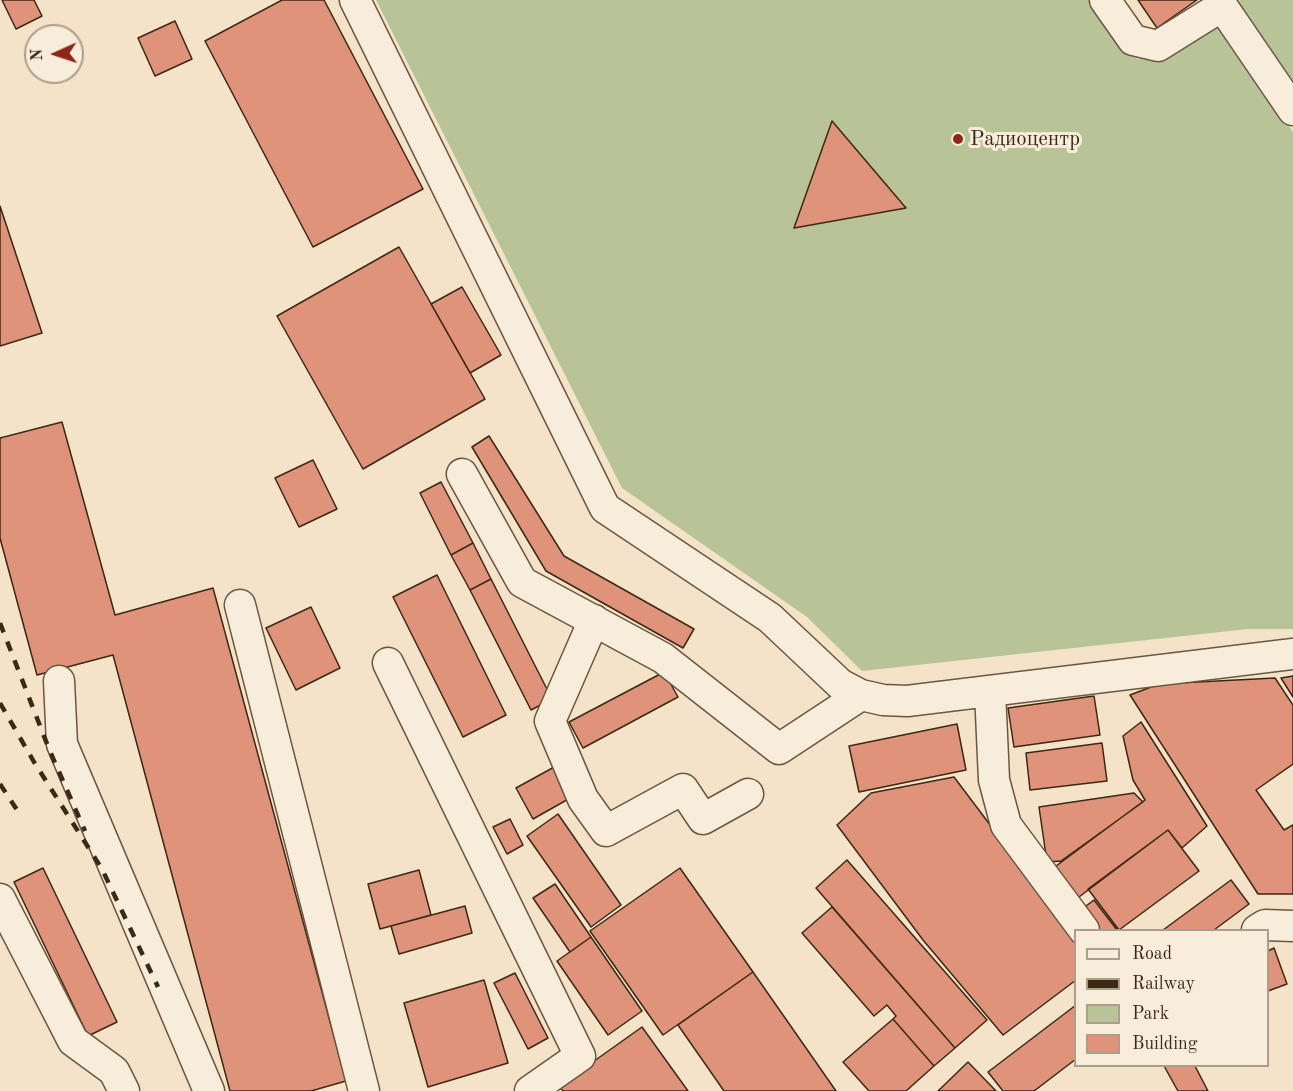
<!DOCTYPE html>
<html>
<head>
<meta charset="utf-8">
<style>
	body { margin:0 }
	#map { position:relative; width:1293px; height:1091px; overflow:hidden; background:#f4e3c8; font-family:"Old Standard TT",serif }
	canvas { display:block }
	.legend { position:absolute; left:1074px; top:929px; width:195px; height:138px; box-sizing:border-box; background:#f8eddb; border:2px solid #ad9e8b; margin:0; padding:8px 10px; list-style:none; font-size:18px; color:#3d2814 }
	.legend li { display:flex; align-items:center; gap:12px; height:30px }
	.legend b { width:30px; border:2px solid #ad9e8b }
	.north { position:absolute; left:24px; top:24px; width:60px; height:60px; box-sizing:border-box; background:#f8eddb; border:2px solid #ad9e8b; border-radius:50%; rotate:267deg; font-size:16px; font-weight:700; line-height:24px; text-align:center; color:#3d2814 }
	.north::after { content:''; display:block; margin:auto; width:21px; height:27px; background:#8f2418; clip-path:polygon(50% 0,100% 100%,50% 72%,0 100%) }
</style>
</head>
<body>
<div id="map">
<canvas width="1293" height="1091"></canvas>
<ul class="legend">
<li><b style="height:8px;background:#f8eddb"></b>Road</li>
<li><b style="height:8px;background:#3d2814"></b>Railway</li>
<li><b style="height:16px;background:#b8c498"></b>Park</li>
<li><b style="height:16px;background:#df937b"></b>Building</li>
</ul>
<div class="north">N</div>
</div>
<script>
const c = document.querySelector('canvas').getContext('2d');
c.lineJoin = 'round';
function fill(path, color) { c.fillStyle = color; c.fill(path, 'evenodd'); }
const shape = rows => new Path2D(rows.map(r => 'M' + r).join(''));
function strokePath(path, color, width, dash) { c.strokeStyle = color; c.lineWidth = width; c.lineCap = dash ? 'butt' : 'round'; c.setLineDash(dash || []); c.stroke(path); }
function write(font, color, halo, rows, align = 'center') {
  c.font = font + ' "Old Standard TT",serif'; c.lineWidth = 6; c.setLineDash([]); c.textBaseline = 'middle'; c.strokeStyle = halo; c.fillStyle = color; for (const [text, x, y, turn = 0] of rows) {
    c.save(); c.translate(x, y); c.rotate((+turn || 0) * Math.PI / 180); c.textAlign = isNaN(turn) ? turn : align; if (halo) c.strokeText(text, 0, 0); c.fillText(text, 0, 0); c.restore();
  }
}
fill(shape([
	[376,0,1096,0,1137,59,1166,56,1205,24,1224,27,1293,132,1293,629,1248,629,862,671,807,617,622,488],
	[1238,0,1293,0,1293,83]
]), '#b8c498');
const building = shape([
	[2,0,34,0,42,16,16,29,2,0],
	[282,0,324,0,423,189,313,247,205,41,282,0],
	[1138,0,1197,0,1157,28,1138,0],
	[175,21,192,59,155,76,138,38,175,21],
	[832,121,906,208,794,228,832,121],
	[0,206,42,333,0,346,0,206],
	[399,247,485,399,363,469,277,316,399,247],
	[462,287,501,355,470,373,431,304,462,287],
	[62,422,115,615,213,588,346,1081,311,1091,230,1091,113,655,37,675,0,538,0,438,62,422],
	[489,436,564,556,694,629,683,648,546,571,472,447,489,436],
	[313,460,337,509,299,527,275,478,313,460],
	[441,482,473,543,451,555,420,493,441,482],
	[473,543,491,579,470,590,451,555,473,543],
	[437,575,506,715,463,737,393,597,437,575],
	[491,579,552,699,531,710,470,590,491,579],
	[311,607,340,668,296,690,266,628,311,607],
	[664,672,678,697,583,748,569,722,664,672],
	[1293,676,1293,697,1281,678,1293,676],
	[1275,678,1293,705,1293,764,1256,790,1284,830,1293,825,1293,894,1258,894,1130,695,1159,684,1275,678],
	[1094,696,1100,735,1014,747,1008,708,1094,696],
	[1141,722,1207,826,1182,848,1168,830,1075,900,1052,869,1145,800,1133,780,1123,736,1141,722],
	[957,724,966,770,859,792,849,746,957,724],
	[1102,743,1107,781,1030,790,1026,753,1102,743],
	[556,766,572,797,533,819,516,788,556,766],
	[954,777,1076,939,1076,980,1003,1035,923,940,837,825,871,793,954,777],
	[1134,793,1143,802,1061,861,1047,862,1039,807,1134,793],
	[558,814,621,905,591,927,527,836,558,814],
	[510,819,523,845,507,854,493,827,510,819],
	[1168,830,1199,871,1119,930,1088,889,1168,830],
	[847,860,987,1020,955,1048,816,888,847,860],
	[43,868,117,1022,88,1036,14,882,43,868],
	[680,868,753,972,663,1035,590,931,680,868],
	[419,870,431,915,380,929,368,884,419,870],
	[1231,880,1249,904,1214,930,1163,930,1231,880],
	[555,884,591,937,570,952,533,898,555,884],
	[1094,900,1117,930,1099,930,1082,909,1094,900],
	[465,906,472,933,399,954,391,926,465,906],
	[832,907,955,1048,934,1066,893,1019,896,1016,887,1005,874,1016,802,933,832,907],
	[591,937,642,1011,608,1035,557,961,591,937],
	[1274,948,1287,984,1268,991,1268,951,1274,948],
	[753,972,836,1091,724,1091,678,1025,753,972],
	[515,973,548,1038,528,1049,494,983,515,973],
	[484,980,508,1063,428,1087,404,1003,484,980],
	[1076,1005,1076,1059,1034,1091,1003,1091,988,1072,1076,1005],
	[893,1019,934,1066,906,1091,869,1091,843,1062,893,1019],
	[642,1027,688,1091,563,1091,559,1086,642,1027],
	[968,1062,996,1091,938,1091,968,1062],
	[1164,1066,1195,1066,1208,1091,1178,1091,1164,1066]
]);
fill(building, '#df937b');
strokePath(building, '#3d2814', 1.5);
const minor = shape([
	[355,0,605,508,770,618,840,684,861,695,883,700,907,701,1293,654],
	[1105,0,1133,40,1158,46,1222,6],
	[1218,0,1293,110],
	[462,474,522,582,663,658,779,749,861,695],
	[240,605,364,1091],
	[594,620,550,721,583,799,606,831,683,789,703,819,748,794],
	[388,663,580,1056,530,1091],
	[59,681,62,744,209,1091],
	[990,691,994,780,1006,825,1084,930],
	[0,899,73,1041,114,1071,124,1091],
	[1257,930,1265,925,1293,926]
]);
strokePath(minor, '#6b5741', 33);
strokePath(minor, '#f8eddb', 30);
strokePath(shape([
	[0,623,49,749,85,831],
	[0,703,34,762,102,869,158,987],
	[0,784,19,813]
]), '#3d2814', 4.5, [10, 10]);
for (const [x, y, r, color] of [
	[958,139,6,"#8f2418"]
]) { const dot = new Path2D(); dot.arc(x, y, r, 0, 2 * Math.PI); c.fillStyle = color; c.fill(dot); strokePath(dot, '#f8eddb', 2); }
write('21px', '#3d2814', '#f8eddb', [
	["Радиоцентр",970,139]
], 'left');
</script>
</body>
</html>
